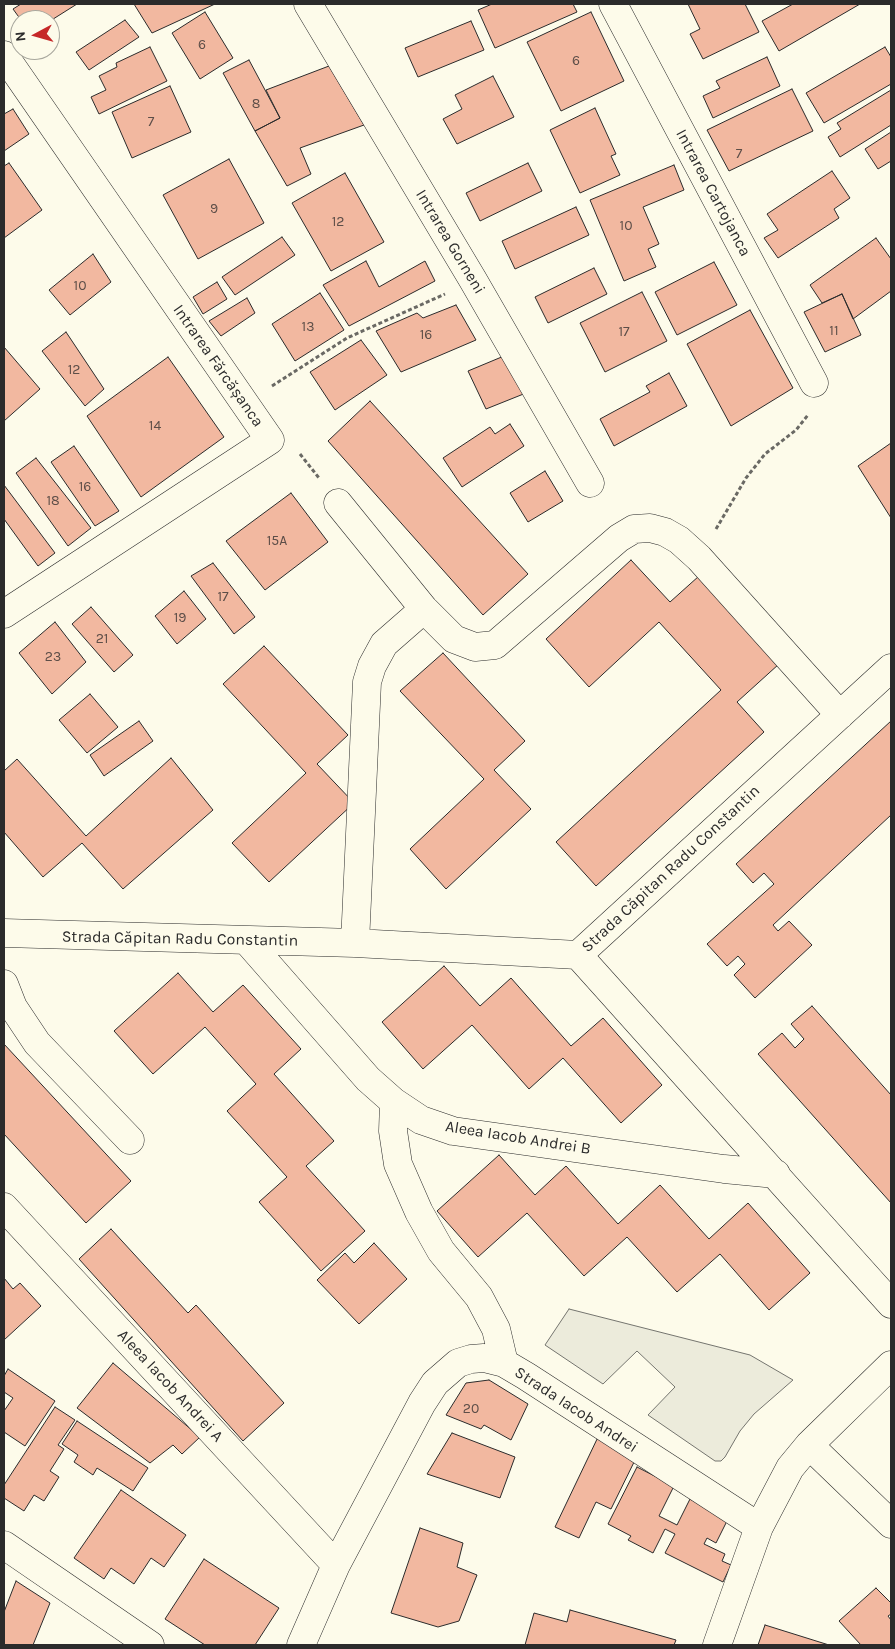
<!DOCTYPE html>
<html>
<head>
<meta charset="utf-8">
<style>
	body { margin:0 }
	#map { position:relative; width:895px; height:1649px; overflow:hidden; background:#fdfbea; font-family:Karla,sans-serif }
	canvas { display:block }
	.frame { position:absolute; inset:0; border:5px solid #2b2b2b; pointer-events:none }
	.north { position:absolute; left:10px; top:10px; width:50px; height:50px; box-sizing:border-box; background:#fdfbea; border:1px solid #a9a89e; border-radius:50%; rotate:264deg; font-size:14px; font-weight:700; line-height:20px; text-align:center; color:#2b2b2b }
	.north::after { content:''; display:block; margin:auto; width:18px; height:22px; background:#c62828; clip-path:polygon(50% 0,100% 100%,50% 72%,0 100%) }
</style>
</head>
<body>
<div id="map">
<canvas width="895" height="1649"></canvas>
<div class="frame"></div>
<div class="north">N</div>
</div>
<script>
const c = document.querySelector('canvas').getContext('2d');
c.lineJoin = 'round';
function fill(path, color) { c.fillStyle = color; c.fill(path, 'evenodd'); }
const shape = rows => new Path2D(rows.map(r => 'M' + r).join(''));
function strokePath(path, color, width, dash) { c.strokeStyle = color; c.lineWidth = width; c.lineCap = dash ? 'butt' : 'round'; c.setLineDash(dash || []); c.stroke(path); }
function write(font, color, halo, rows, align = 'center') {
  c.font = font + ' Karla,sans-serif'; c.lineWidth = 4; c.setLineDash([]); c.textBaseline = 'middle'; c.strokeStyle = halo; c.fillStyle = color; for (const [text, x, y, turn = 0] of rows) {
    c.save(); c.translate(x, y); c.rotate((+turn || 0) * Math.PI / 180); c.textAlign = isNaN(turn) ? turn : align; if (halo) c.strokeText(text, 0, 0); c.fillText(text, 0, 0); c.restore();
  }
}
const green = shape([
	[569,1309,750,1355,793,1380,754,1414,740,1431,725,1457,721,1461,715,1461,648,1415,675,1387,637,1351,603,1384,545,1345,569,1309]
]);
fill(green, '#ecebdb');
strokePath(green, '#74746e', 1);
const building = shape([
	[21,4,77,4,50,21,21,20,13,9,21,4],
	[134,4,215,4,152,33,134,4],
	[492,4,573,4,577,12,495,48,478,10,492,4],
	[688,4,745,4,759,32,703,59,690,34,700,29,688,4],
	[793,4,860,4,779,51,762,21,793,4],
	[205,12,233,58,200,79,172,33,205,12],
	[591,12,624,81,561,111,527,42,591,12],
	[125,20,139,37,89,70,76,52,125,20],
	[471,21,484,50,418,77,405,48,471,21],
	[150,47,167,81,99,114,91,97,106,90,99,76,117,67,116,63,150,47],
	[885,47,891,57,891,84,824,123,806,93,885,47],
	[767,57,780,86,713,118,703,96,720,88,716,81,767,57],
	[249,60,280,118,255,131,223,73,249,60],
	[329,66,364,125,300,148,311,174,287,186,255,131,280,118,266,90,329,66],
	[493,76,514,117,457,144,443,119,462,109,455,95,493,76],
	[170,86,191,132,132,158,112,112,170,86],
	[792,89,813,131,729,171,707,130,792,89],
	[891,90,891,125,840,157,828,137,841,129,837,123,891,90],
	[595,108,616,154,611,156,620,175,580,193,550,130,595,108],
	[13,109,29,134,4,151,4,114,13,109],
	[891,132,891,161,878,169,865,149,891,132],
	[229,159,264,223,198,259,163,195,229,159],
	[9,163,42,210,4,238,4,166,9,163],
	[528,163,542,191,480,221,466,193,528,163],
	[674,165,684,190,643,207,659,244,648,249,656,267,624,281,590,200,674,165],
	[832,171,850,198,834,209,839,218,778,258,764,238,778,230,767,214,832,171],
	[345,173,384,242,331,271,292,203,345,173],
	[576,207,589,235,515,269,502,241,576,207],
	[282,237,295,255,235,295,222,277,282,237],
	[876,238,891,259,891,291,853,319,842,294,822,303,810,285,876,238],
	[93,254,111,282,70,315,49,290,93,254],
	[366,261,379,287,425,261,435,281,349,326,323,285,366,261],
	[714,262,737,305,677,335,655,292,714,262],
	[594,268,607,294,548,323,535,297,594,268],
	[217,282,227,299,203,314,193,297,217,282],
	[642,292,667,341,605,372,580,323,642,292],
	[320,293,344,330,295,361,272,324,320,293],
	[842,294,861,335,825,352,804,312,842,294],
	[247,298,255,313,221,336,209,321,247,298],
	[456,305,476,340,401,372,376,331,417,313,423,318,456,305],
	[750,310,793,388,731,426,687,344,750,310],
	[66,332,104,389,85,406,42,351,66,332],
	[361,340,387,375,335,410,310,372,361,340],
	[4,347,40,389,4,421,4,347],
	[504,356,526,393,486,409,468,371,504,356],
	[168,357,224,437,141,497,87,416,168,357],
	[669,373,687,406,614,446,600,419,650,392,646,386,669,373],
	[370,401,528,574,483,615,328,441,370,401],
	[510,424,524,446,462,487,443,458,490,427,495,434,510,424],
	[891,443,891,518,858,466,891,443],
	[74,446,119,511,95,526,51,462,74,446],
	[36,458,91,528,68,546,16,473,36,458],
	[545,471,563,501,528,522,510,493,545,471],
	[4,485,55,553,38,566,4,519,4,485],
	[291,493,328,542,265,590,226,541,291,493],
	[631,560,670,602,699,576,779,664,737,702,764,732,596,886,556,842,721,690,659,622,589,687,546,639,631,560],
	[213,563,255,617,234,634,191,576,213,563],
	[184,591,206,619,177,644,155,616,184,591],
	[91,607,133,655,114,672,72,624,91,607],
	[55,622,86,662,52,694,19,653,55,622],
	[264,646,348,735,317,764,354,803,269,882,232,843,306,773,223,684,264,646],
	[443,653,525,741,494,770,531,809,446,889,410,849,484,779,400,691,443,653],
	[90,694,118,727,87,753,59,720,90,694],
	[139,721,153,741,104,776,90,755,139,721],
	[891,721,891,815,773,925,778,931,789,921,812,945,755,998,734,975,745,964,738,956,727,966,707,944,774,884,764,873,753,883,736,864,891,721],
	[171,758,213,810,123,889,82,843,43,877,4,832,4,771,17,759,86,836,171,758],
	[444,966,480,1006,511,978,571,1046,603,1018,662,1085,621,1123,563,1058,529,1089,472,1025,423,1069,382,1022,444,966],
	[178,973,213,1012,243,985,301,1049,274,1074,334,1141,306,1166,365,1231,321,1271,259,1202,287,1177,227,1111,256,1084,205,1027,153,1074,114,1031,178,973],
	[812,1006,891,1095,891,1203,758,1054,782,1033,795,1048,804,1039,791,1024,812,1006],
	[4,1044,131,1181,86,1223,4,1134,4,1044],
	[499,1155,535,1195,566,1166,618,1224,660,1185,709,1239,748,1203,810,1273,769,1310,720,1254,677,1292,627,1237,584,1276,527,1213,478,1257,437,1211,499,1155],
	[111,1229,188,1313,196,1305,284,1403,243,1441,79,1259,111,1229],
	[374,1243,407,1279,359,1324,317,1280,345,1253,354,1263,374,1243],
	[4,1278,13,1289,20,1283,41,1306,4,1340,4,1278],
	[113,1363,200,1437,182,1454,173,1445,150,1463,77,1408,113,1363],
	[8,1369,55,1401,25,1446,4,1432,4,1411,13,1398,4,1392,4,1376,8,1369],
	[489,1380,528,1404,511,1440,484,1425,481,1429,446,1415,466,1383,489,1380],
	[55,1407,75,1420,58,1445,64,1449,50,1471,59,1477,44,1501,34,1495,24,1511,4,1498,4,1485,55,1407],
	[77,1421,148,1468,133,1491,97,1468,93,1475,74,1462,78,1455,62,1444,77,1421],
	[452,1433,515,1457,500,1498,427,1474,452,1433],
	[599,1435,638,1454,611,1509,596,1502,579,1538,555,1527,599,1435],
	[637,1467,674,1486,659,1516,677,1525,690,1499,728,1519,716,1543,707,1538,704,1544,725,1554,722,1561,731,1565,723,1582,665,1553,675,1534,665,1529,653,1553,628,1540,631,1536,608,1524,637,1467],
	[121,1490,186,1535,164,1567,151,1558,134,1584,111,1568,104,1579,74,1558,121,1490],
	[420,1528,463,1543,457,1567,477,1575,459,1621,438,1627,391,1613,420,1528],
	[204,1559,279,1608,255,1645,205,1645,165,1619,204,1559],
	[16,1581,50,1603,33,1645,4,1645,4,1612,16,1581],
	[876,1588,891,1603,891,1614,888,1616,891,1620,891,1645,861,1645,839,1621,876,1588],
	[570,1610,676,1640,674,1645,525,1645,534,1613,567,1622,570,1610],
	[765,1625,829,1645,758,1645,765,1625]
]);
fill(building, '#f2b8a0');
strokePath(building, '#2b2b2b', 1);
const minor = shape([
	[308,4,473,280,590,483],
	[613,4,814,383],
	[4,55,270,440,4,614],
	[338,503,424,609,454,639,475,647,495,645,619,538,634,529,650,528,665,532,679,540,699,558,840,715],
	[4,933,355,943,578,955,891,668],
	[247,941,368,1079,394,1102,421,1120,453,1131,724,1169,776,1174],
	[355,943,367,682,372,666,384,644,424,609],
	[578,955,891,1304],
	[4,984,13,1007,37,1043,130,1140],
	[394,1102,393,1131,398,1164,419,1212,441,1251,479,1297,496,1329,504,1363],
	[4,1207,336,1565],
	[809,1445,891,1524],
	[4,1545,150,1645],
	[301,1645,336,1565,422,1403,435,1383,458,1363,471,1359,484,1358,504,1363,526,1376,759,1527],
	[717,1645,759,1527,790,1468,809,1445,891,1365]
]);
strokePath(minor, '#2b2b2b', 29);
strokePath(shape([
	[272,386,347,338,445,294],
	[300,454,319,478],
	[716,529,746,478,765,454,796,430,808,415]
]), '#6a6964', 3, [4, 2.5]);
strokePath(minor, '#fdfbea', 28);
write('14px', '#5d4e48', null, [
	["6",202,45],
	["6",576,61],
	["8",256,104],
	["7",151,122],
	["7",739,154],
	["9",214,209],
	["12",338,222],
	["10",626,226],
	["10",80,286],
	["13",308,327],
	["11",834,331],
	["17",624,332],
	["16",426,335],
	["12",74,370],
	["14",155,426],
	["16",85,487],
	["18",53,501],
	["15A",277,541],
	["17",223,597],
	["19",180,618],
	["21",102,639],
	["23",53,657],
	["20",471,1409]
]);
write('16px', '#2b2b2b', '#fdfbea', [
	["Intrarea Cartojanca",713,193,62],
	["Intrarea Gorneni",450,242,59],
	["Intrarea Fărcășanca",218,366,55],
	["Strada Căpitan Radu Constantin",671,869,-43],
	["Strada Căpitan Radu Constantin",180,939,1],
	["Aleea Iacob Andrei B",518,1138,9],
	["Aleea Iacob Andrei A",170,1386,47],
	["Strada Iacob Andrei",576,1410,33]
]);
</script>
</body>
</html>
